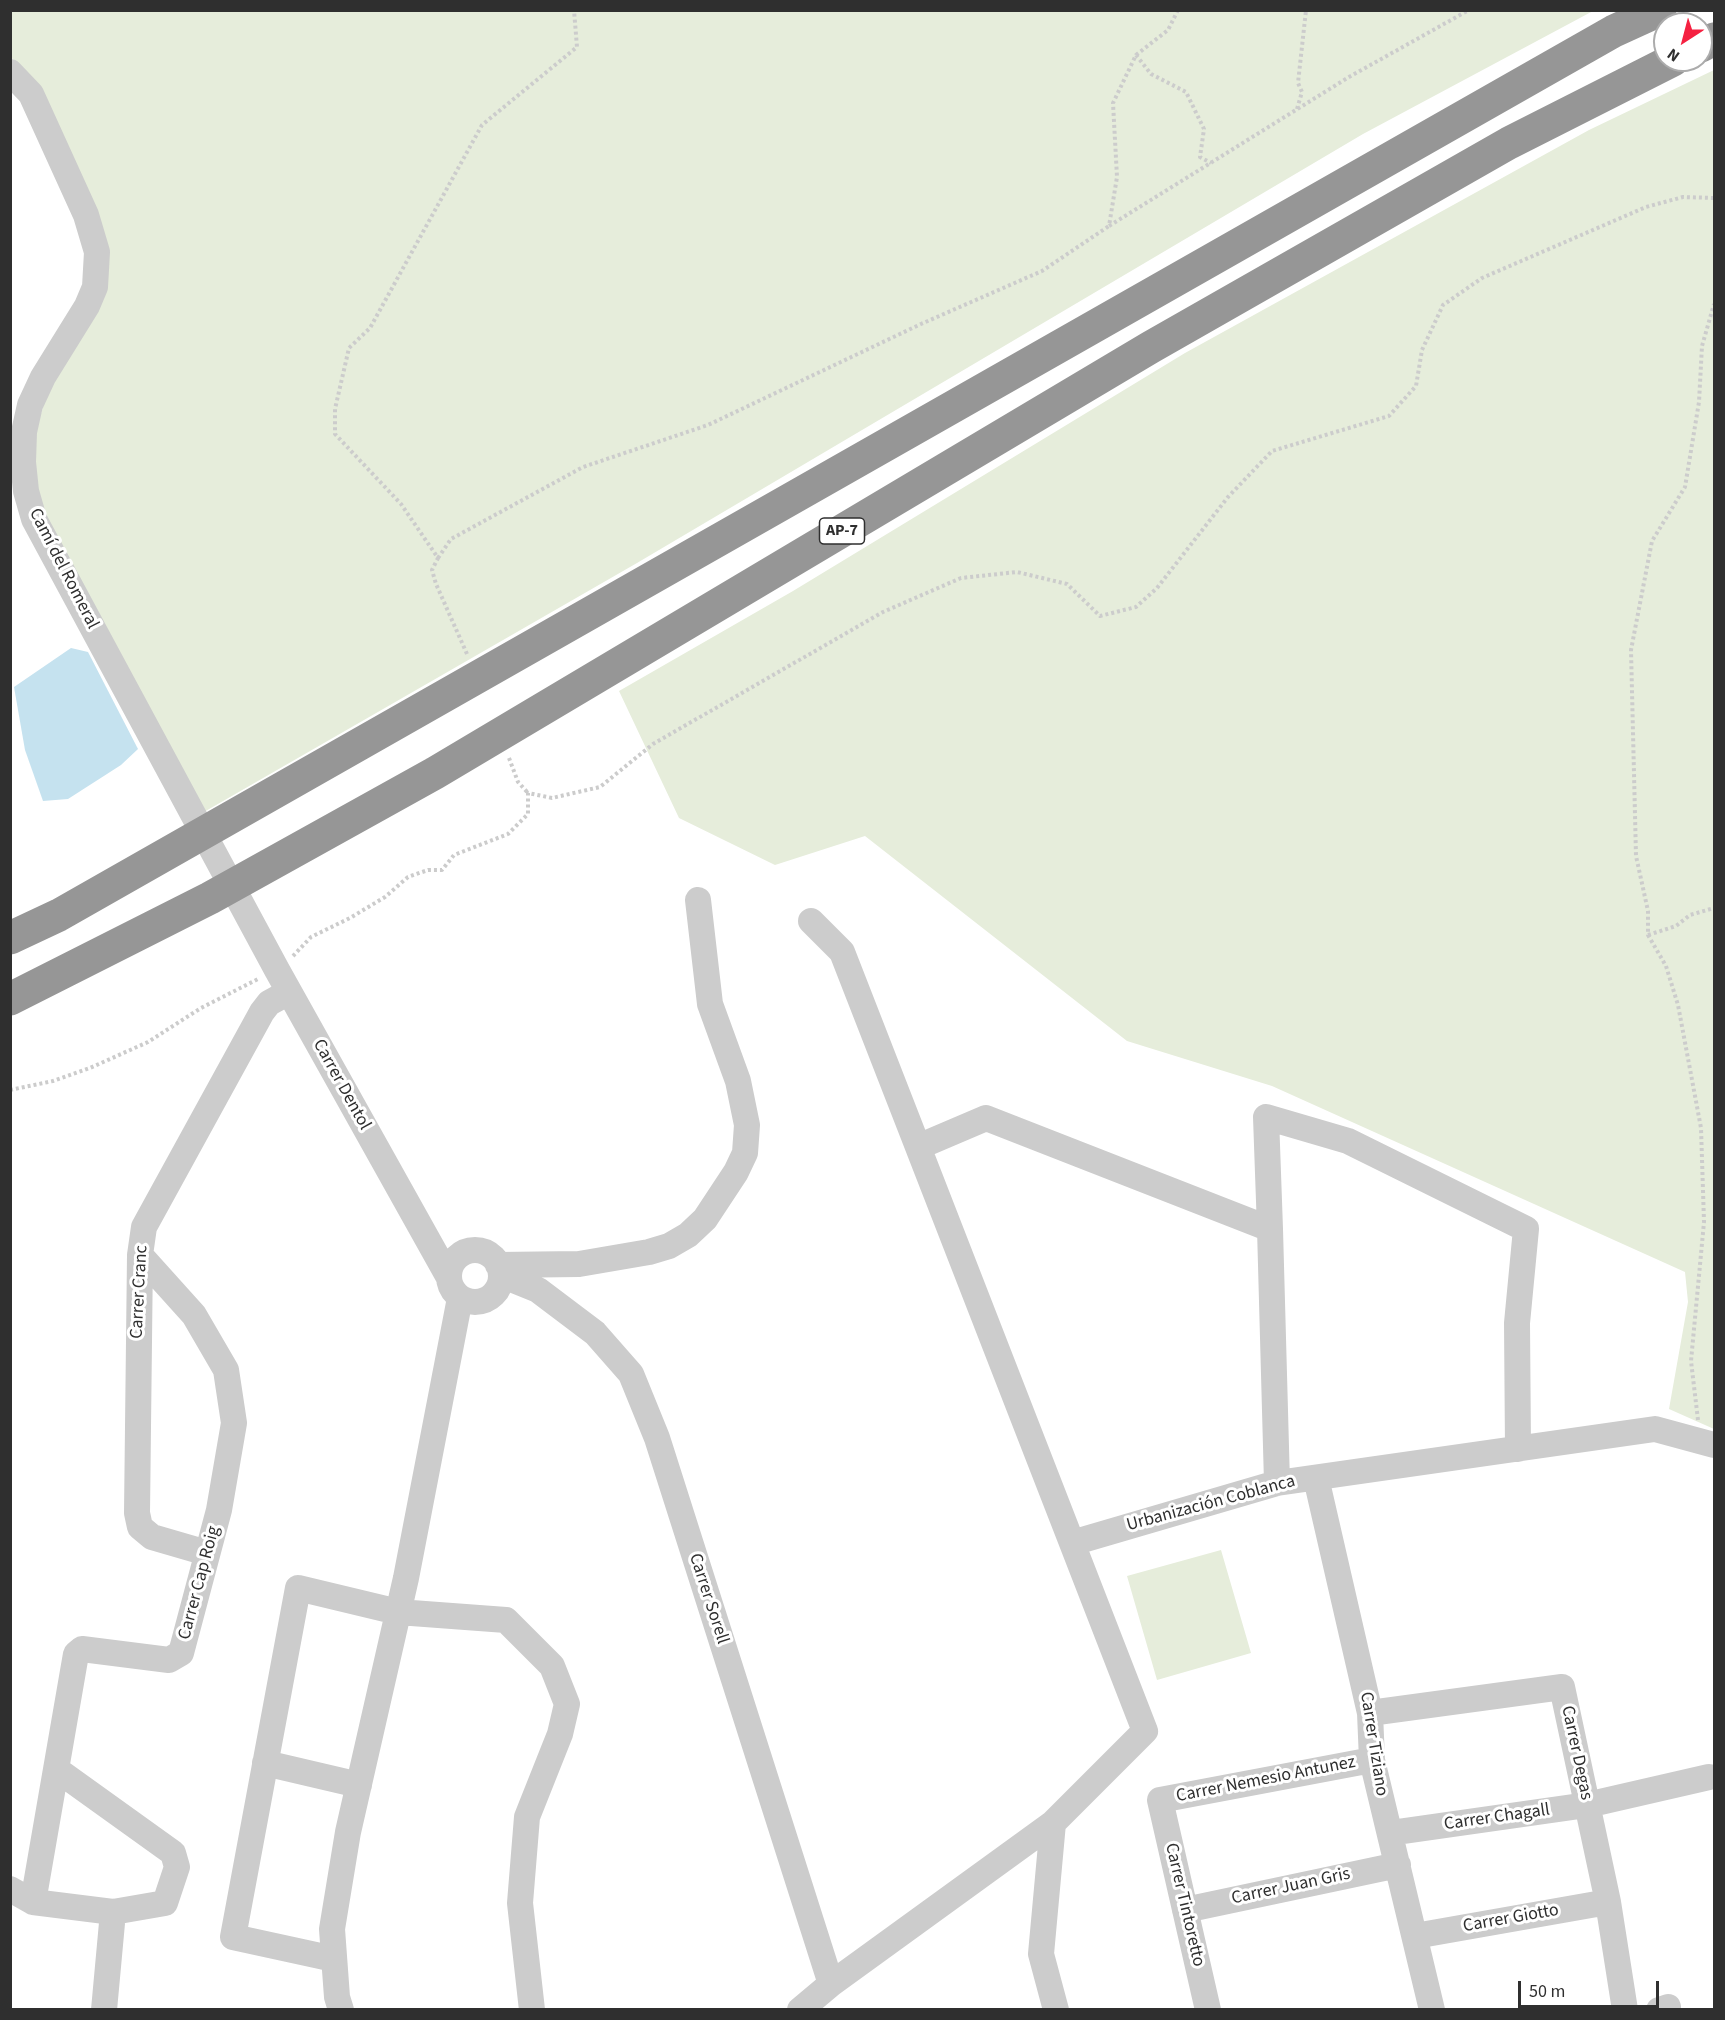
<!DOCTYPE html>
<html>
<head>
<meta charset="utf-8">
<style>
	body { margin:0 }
	#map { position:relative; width:1725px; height:2020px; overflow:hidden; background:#fff; font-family:"Source Sans 3",sans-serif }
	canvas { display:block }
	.frame { position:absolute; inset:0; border:12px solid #2f2f2f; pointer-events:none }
	.north { position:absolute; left:1653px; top:12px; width:60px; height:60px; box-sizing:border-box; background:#fff; border:2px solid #acacac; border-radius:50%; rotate:216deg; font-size:16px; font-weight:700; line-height:24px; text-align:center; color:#2f2f2f }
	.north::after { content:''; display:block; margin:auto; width:21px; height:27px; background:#f52141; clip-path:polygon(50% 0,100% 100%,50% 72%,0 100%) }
	.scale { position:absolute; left:1518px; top:1981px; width:141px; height:27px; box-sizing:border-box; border:3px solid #2f2f2f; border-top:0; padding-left:8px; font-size:18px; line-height:21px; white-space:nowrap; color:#2f2f2f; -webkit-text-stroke:4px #fff; paint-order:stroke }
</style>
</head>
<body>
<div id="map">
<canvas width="1725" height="2020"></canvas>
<div class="frame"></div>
<div class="north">N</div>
<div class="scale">50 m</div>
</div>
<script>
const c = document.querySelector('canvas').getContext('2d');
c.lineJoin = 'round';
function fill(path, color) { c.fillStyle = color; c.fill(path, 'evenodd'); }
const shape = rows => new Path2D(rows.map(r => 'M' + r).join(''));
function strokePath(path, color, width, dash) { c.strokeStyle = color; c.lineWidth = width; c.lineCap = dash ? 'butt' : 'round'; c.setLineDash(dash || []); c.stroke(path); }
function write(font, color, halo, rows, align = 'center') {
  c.font = font + ' "Source Sans 3",sans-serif'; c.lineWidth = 6; c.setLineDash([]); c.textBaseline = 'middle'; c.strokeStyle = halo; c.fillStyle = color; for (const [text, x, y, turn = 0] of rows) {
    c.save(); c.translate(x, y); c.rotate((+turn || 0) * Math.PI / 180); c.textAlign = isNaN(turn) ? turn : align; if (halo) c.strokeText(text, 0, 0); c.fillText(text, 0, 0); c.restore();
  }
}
fill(shape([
	[10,11,1593,11,1363,134,637,563,204,812,51,531,34,479,36,430,48,390,108,275,45,98,16,61,11,58],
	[1714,70,1714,1429,1669,1409,1688,1302,1685,1272,1272,1086,1127,1041,865,836,775,865,679,818,619,691,793,591,1185,353,1589,130],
	[1221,1550,1251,1653,1157,1680,1127,1576]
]), '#e6eddb');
fill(shape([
	[71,648,88,652,138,749,121,765,68,799,43,801,25,750,14,687]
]), '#c5e2ef');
strokePath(shape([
	[1178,10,1168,30,1136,55,1113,103,1117,177,1109,226,1349,77,1469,10],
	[1136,55,1151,74,1186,92,1204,129,1200,157,1211,163],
	[1297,109,1302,92,1298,83,1306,10],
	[438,558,451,539,583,467,708,425,921,324,1042,271,1109,226],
	[467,654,436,584,432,570,438,558,401,504,335,434,335,409,349,348,370,328,482,125,577,47,574,10],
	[509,758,518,782,528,793],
	[1648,935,1676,926,1690,915,1714,908],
	[293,956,311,937,350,918,385,897,408,877,428,870,442,870,454,855,508,834,528,814,528,793,552,798,600,787,653,744,883,612,961,578,1017,572,1067,584,1100,616,1136,607,1157,588,1228,497,1272,451,1389,416,1416,386,1422,350,1443,305,1482,278,1646,207,1683,197,1714,198],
	[10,1090,53,1081,90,1068,148,1042,201,1008,260,978],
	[1698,1420,1691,1361,1704,1222,1701,1128,1678,1005,1666,966,1648,935,1648,911,1636,856,1631,650,1652,541,1685,487,1699,402,1702,346,1714,304]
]), '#ccc', 4, [3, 3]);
strokePath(shape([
	[10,72,31,94,86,215,97,252,95,287,87,306,43,377,30,405,24,432,23,462,26,491,34,519,277,970,448,1276],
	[811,921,842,952,918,1147],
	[1270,1229,1266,1117,1348,1141,1526,1229,1517,1323,1518,1449],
	'449 1276a26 26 0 1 1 52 0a26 26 0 1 1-52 0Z',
	[498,1265,579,1264,649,1252,669,1246,688,1235,705,1219,736,1172,745,1153,747,1125,738,1081,710,1004,698,900],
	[501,1275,538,1290,595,1333,631,1374,657,1438,831,1984],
	[1316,1478,1370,1713,1372,1760,1432,2010],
	[1072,1543,918,1147,986,1118,1270,1229,1277,1483],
	[207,1553,152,1537,140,1527,137,1513,140,1255,144,1227,262,1012,269,1003,289,992],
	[1370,1713,1562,1687,1608,1902,1625,2010],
	[265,1763,359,1785],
	[56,1769,173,1853,177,1867,165,1903,113,1912],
	[1053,1823,1041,1954,1056,2010],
	[1390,1833,1587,1805,1709,1777],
	[10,1889,33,1902,113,1912,104,2010],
	[33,1902,76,1654,82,1649,169,1660,181,1653,219,1510,234,1423,226,1370,194,1315,140,1255],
	[1185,1910,1398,1865],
	[1415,1936,1608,1902],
	[334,1959,233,1937,298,1588,398,1612,506,1620,552,1666,567,1704,560,1734,527,1817,520,1903,532,2010],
	[341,2010,337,1997,332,1929,348,1832,406,1578,460,1298],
	[800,2010,831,1984,1053,1823,1145,1731,1072,1543,1277,1483,1655,1429,1714,1445],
	[1208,2010,1160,1800,1372,1760],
	[1659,2010,1668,2007]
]), '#ccc', 26);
strokePath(shape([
	[1701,46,1714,39],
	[10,938,59,915,1614,31,1660,10],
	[10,999,210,898,435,773,1151,347,1509,143,1673,60]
]), '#969696', 33);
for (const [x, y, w] of [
	[842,531,45]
]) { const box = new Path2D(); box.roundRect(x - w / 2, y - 13, w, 26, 4.5); c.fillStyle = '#fff'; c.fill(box); strokePath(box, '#2f2f2f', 1.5); }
write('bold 16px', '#2f2f2f', null, [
	["AP-7",842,531]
]);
write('18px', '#2f2f2f', '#fff', [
	["Camí del Romeral",63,569,63],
	["Carrer Dentol",341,1085,61],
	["Carrer Cranc",140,1292,-87],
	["Urbanización Coblanca",1211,1504,-15],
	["Carrer Cap Roig",200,1583,-75],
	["Carrer Sorell",708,1599,72],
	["Carrer Tiziano",1373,1744,81],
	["Carrer Degas",1576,1753,78],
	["Carrer Nemesio Antunez",1266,1780,-11],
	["Carrer Chagall",1497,1818,-8],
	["Carrer Juan Gris",1291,1887,-12],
	["Carrer Tintoretto",1184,1905,77],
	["Carrer Giotto",1511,1919,-10]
]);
</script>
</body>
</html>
